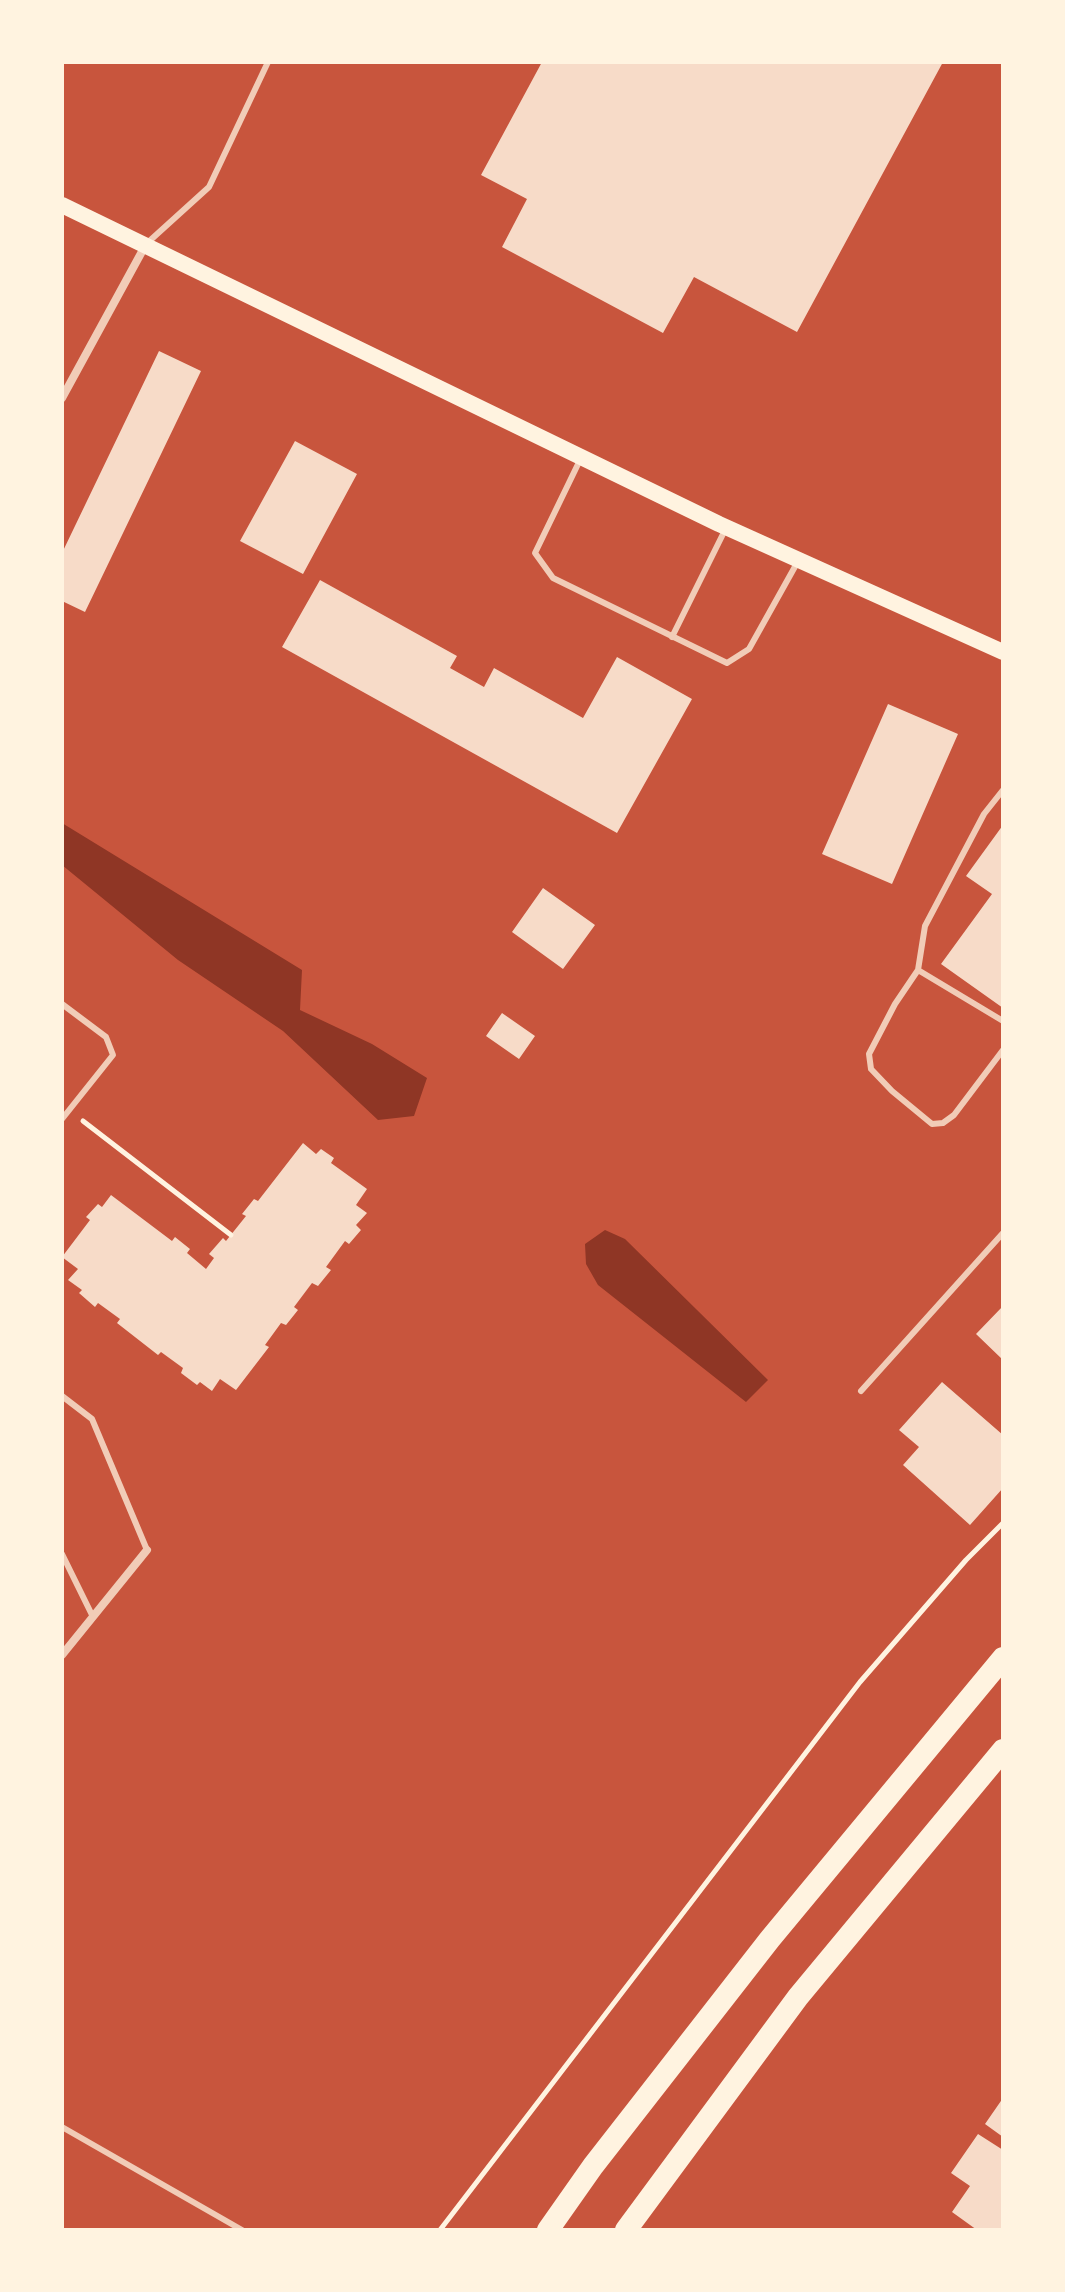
<!DOCTYPE html>
<html>
<head>
<meta charset="utf-8">
<style>
	body { margin:0 }
	#map { position:relative; width:1065px; height:2292px; overflow:hidden; background:#c8553d; font-family:"Work Sans",sans-serif }
	canvas { display:block }
	.frame { position:absolute; inset:0; border:64px solid #fff3e0; pointer-events:none }
</style>
</head>
<body>
<div id="map">
<canvas width="1065" height="2292"></canvas>
<div class="frame"></div>
</div>
<script>
const c = document.querySelector('canvas').getContext('2d');
c.lineJoin = 'round';
function fill(path, color) { c.fillStyle = color; c.fill(path, 'evenodd'); }
const shape = rows => new Path2D(rows.map(r => 'M' + r).join(''));
function strokePath(path, color, width, dash) { c.strokeStyle = color; c.lineWidth = width; c.lineCap = dash ? 'butt' : 'round'; c.setLineDash(dash || []); c.stroke(path); }
fill(shape([
	[62,823,302,970,300,1010,372,1044,427,1078,414,1116,378,1120,283,1031,178,960,62,865],
	[605,1230,625,1239,768,1380,746,1402,598,1285,586,1264,585,1244]
]), '#8f3625');
fill(shape([
	[542,62,943,62,797,332,694,277,663,333,502,247,527,199,481,175],
	[159,351,201,371,85,612,62,601,62,553],
	[295,441,357,474,303,574,240,541],
	[320,580,457,656,450,668,484,687,494,668,583,718,617,657,692,699,617,833,282,647],
	[888,704,958,734,892,884,822,854],
	[1003,825,1003,1008,941,964,992,894,966,876],
	[543,888,595,925,563,969,512,932],
	[502,1013,535,1036,519,1059,486,1036],
	[303,1143,316,1154,321,1149,334,1158,331,1163,367,1189,356,1205,367,1213,356,1225,361,1230,349,1244,345,1241,326,1267,331,1270,318,1286,312,1283,294,1307,298,1310,286,1325,281,1323,265,1345,269,1347,236,1390,220,1379,212,1391,200,1382,197,1385,181,1373,183,1368,161,1352,158,1355,117,1323,120,1319,98,1303,95,1307,79,1293,82,1290,68,1280,78,1269,62,1257,90,1220,86,1217,98,1204,102,1207,111,1195,172,1241,175,1237,190,1249,187,1253,206,1269,214,1258,209,1254,223,1238,226,1241,246,1216,242,1214,254,1199,258,1201],
	[1003,1306,1003,1360,976,1334],
	[942,1382,1003,1435,1003,1488,970,1525,903,1465,919,1447,899,1430],
	[1003,2098,1003,2137,985,2124],
	[978,2134,1003,2150,1003,2226,1001,2230,977,2230,952,2212,970,2186,951,2173]
]), '#f7dbc8');
strokePath(shape([
	[83,1121,231,1235],
	[440,2230,860,1682,966,1560,1003,1523]
]), '#fff3e0', 5);
strokePath(shape([
	[145,245,209,187,268,62],
	[580,460,535,553,553,578,727,663,749,649,797,563],
	[672,637,725,530],
	[1003,790,984,814,925,926,918,970,1003,1021],
	[918,970,895,1004,869,1054,871,1069,892,1091,932,1124,943,1123,954,1115,1003,1050],
	[62,1004,106,1037,113,1055,62,1119],
	[861,1391,1003,1233],
	[62,1396,92,1419,147,1550],
	[62,1554,93,1617],
	[62,2127,242,2230]
]), '#f1ccb7', 6);
strokePath(shape([
	[62,398,145,246],
	[62,1655,147,1550]
]), '#f1ccb7', 8);
strokePath(shape([
	[62,205,719,524,1003,652]
]), '#fff3e0', 16);
strokePath(shape([
	[548,2230,593,2166,770,1939,1003,1658],
	[626,2230,798,1997,1003,1750]
]), '#fff3e0', 22);
</script>
</body>
</html>
